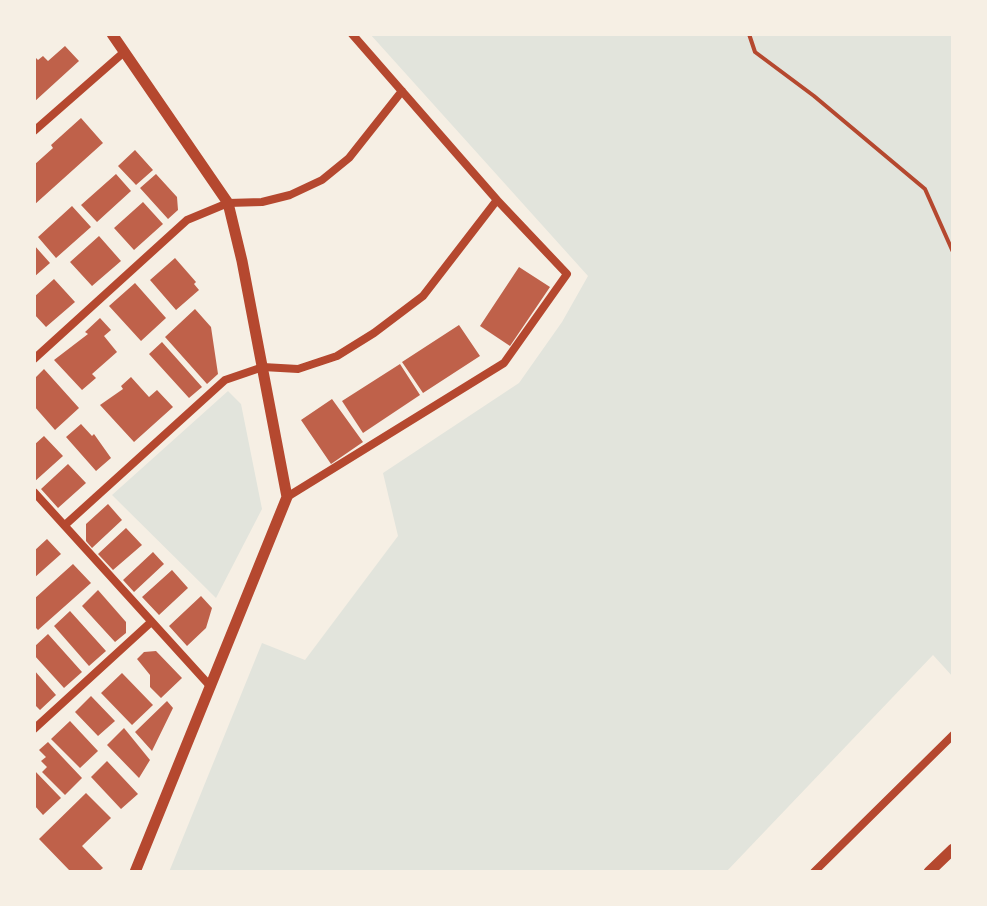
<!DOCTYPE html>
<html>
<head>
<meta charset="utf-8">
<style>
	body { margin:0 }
	#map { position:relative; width:987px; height:906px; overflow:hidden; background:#f6efe4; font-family:Ubuntu,sans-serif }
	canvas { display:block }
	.frame { position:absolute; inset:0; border:36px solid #f6efe4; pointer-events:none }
</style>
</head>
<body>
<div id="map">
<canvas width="987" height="906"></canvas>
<div class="frame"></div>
</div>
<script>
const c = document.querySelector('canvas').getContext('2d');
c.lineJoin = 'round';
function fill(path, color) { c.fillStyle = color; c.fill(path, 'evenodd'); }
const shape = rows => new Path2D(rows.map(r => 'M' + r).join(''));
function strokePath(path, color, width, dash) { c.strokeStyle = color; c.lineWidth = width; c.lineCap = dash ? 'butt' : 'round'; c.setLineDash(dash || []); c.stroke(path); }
fill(shape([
	[370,34,953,34,953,677,933,655,726,872,169,872,262,643,305,660,398,536,383,473,519,383,562,322,588,276],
	[228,391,241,404,262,509,216,598,112,495]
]), '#e2e4dc');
fill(shape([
	[65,46,79,61,34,102,34,56,38,60,43,56,48,61],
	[81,118,103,143,34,205,34,165,53,148,51,145],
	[135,150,153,170,136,185,118,166],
	[116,174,131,191,97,222,81,205],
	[156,174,177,197,178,210,168,219,140,188],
	[143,202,163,224,134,250,114,228],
	[72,206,91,227,56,258,38,237],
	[99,236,121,261,92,286,70,262],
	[34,245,50,263,34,277],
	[175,258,196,282,194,284,199,290,176,310,150,280],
	[519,267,550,287,510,346,480,326],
	[54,279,75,302,46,327,34,314,34,297],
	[135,283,166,318,141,341,109,306],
	[195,309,211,327,218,374,207,384,165,337],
	[100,318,111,330,104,336,117,352,92,374,96,378,82,390,54,360,88,334,85,332],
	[459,325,480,356,423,393,402,362],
	[162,342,202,387,189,398,149,354],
	[400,364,420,395,363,433,342,401],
	[44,369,79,408,55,430,34,406,34,379],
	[131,377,149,397,157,390,173,407,134,442,100,405,123,389,121,386],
	[332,399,363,442,331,464,301,420],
	[81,424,92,436,94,434,111,458,96,471,66,437],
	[44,436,63,456,34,482,34,445],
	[68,464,86,483,58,508,41,489],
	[108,504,122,520,92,548,86,541,86,524],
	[126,528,142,545,113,570,98,554],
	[47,539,61,554,34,578,34,551],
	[153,552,164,564,134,592,123,580],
	[73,564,91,583,38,630,34,626,34,599],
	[172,570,188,588,159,615,142,597],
	[98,590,126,622,126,633,115,642,82,606],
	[201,596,212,608,206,628,187,646,169,626],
	[70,611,106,651,89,666,54,626],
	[48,634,82,672,64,688,34,655,34,647],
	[156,651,182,678,161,698,150,687,150,675,137,659,144,652],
	[34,670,56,695,40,710,34,704],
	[122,673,153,705,132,725,101,693],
	[91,696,115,721,98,736,75,712],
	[167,701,173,708,152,751,135,732],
	[70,721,98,751,80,768,51,739],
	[124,728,150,760,139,778,107,745],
	[48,742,82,778,65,795,42,772,47,767,41,761,46,757,39,750],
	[107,761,138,794,121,809,91,777],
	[34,770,61,798,43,815,34,805],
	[86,793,111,818,82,846,103,868,98,872,71,872,39,839]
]), '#bf614a');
strokePath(shape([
	[749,34,755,52,814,96,925,189,953,252]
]), '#b5482f', 4);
strokePath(shape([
	[34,131,123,53],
	[34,359,187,220,228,203,262,202,290,195,322,180,349,158,402,91],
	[34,492,211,687],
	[287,497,504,363,567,274,497,200,352,34],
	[65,525,225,380,263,367,298,369,337,356,374,333,423,296,497,200],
	[34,729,150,623],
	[814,872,953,735]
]), '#b5482f', 8);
strokePath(shape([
	[112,34,228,203,242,261,287,497,135,872],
	[929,872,953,849]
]), '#b5482f', 11);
</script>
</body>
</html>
